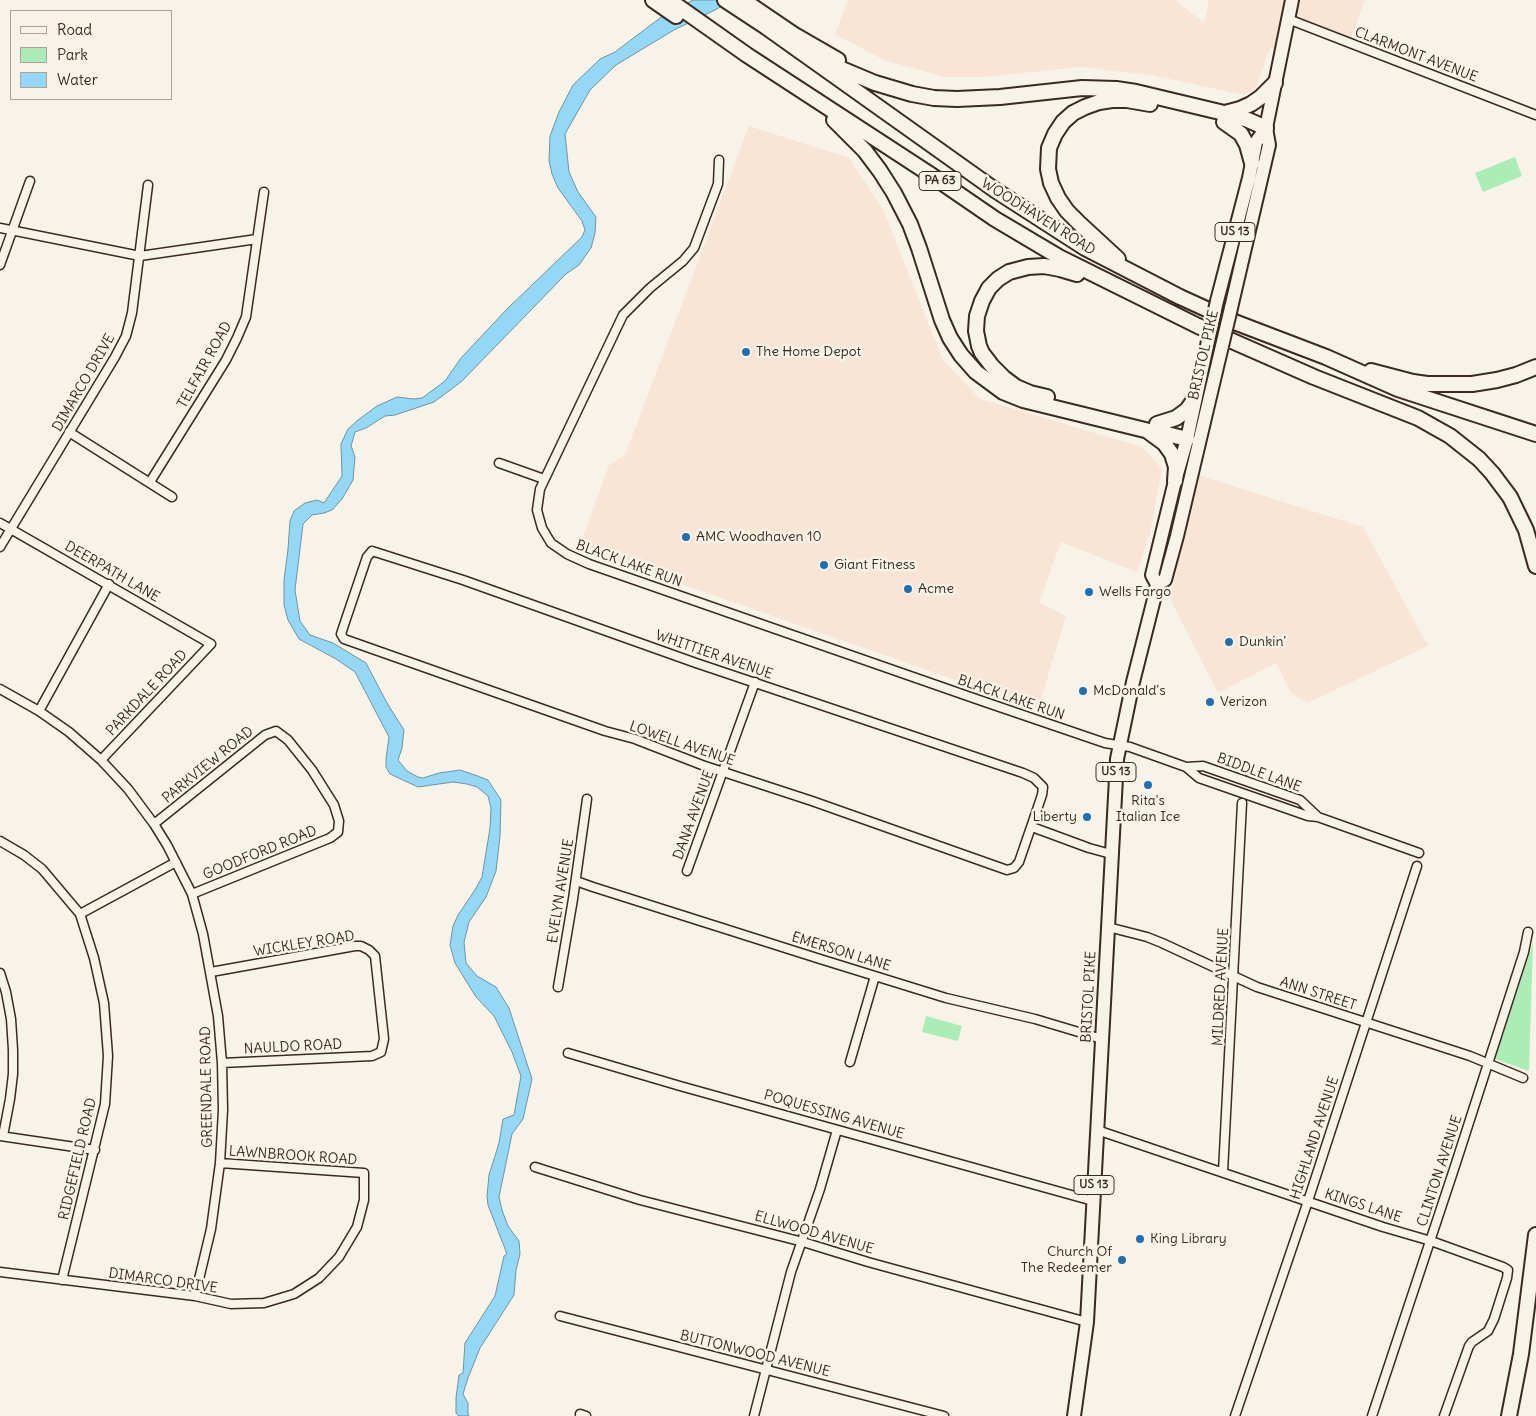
<!DOCTYPE html>
<html>
<head>
<meta charset="utf-8">
<style>
	body { margin:0 }
	#map { position:relative; width:1536px; height:1416px; overflow:hidden; background:#f7f3e8; font-family:Delius,sans-serif }
	canvas { display:block }
	.legend { position:absolute; left:10px; top:10px; width:162px; height:90px; box-sizing:border-box; background:#f7f3e8; border:1px solid #aca397; margin:0; padding:6px 9px; list-style:none; font-size:15px; color:#3b2a1e }
	.legend li { display:flex; align-items:center; gap:10px; height:25px }
	.legend b { width:25px; border:1px solid #aca397 }
</style>
</head>
<body>
<div id="map">
<canvas width="1536" height="1416"></canvas>
<ul class="legend">
<li><b style="height:6px;background:#f7f3e8"></b>Road</li>
<li><b style="height:14px;background:#abedb7"></b>Park</li>
<li><b style="height:14px;background:#94d8f6"></b>Water</li>
</ul>
</div>
<script>
const c = document.querySelector('canvas').getContext('2d');
c.lineJoin = 'round';
function fill(path, color) { c.fillStyle = color; c.fill(path, 'evenodd'); }
const shape = rows => new Path2D(rows.map(r => 'M' + r).join(''));
function strokePath(path, color, width, dash) { c.strokeStyle = color; c.lineWidth = width; c.lineCap = dash ? 'butt' : 'round'; c.setLineDash(dash || []); c.stroke(path); }
function write(font, color, halo, rows, align = 'center') {
  c.font = font + ' Delius,sans-serif'; c.lineWidth = 5; c.setLineDash([]); c.textBaseline = 'middle'; c.strokeStyle = halo; c.fillStyle = color; for (const [text, x, y, turn = 0] of rows) {
    c.save(); c.translate(x, y); c.rotate((+turn || 0) * Math.PI / 180); c.textAlign = isNaN(turn) ? turn : align; if (halo) c.strokeText(text, 0, 0); c.fillText(text, 0, 0); c.restore();
  }
}
fill(shape([
	[848,0,1175,0,1204,23,1209,0,1365,0,1350,41,1296,20,1288,54,1270,48,1256,88,1244,95,1151,75,1080,67,984,77,944,77,884,60,835,34],
	[749,126,849,158,884,211,943,360,980,399,1142,447,1162,469,1150,533,1137,572,1061,542,1039,603,1066,616,1038,709,579,548,609,465,625,455],
	[1198,475,1363,527,1428,646,1307,703,1291,693,1276,663,1218,693,1170,599]
]), '#f8e5d6');
fill(shape([
	[1515,157,1522,176,1483,192,1475,173],
	[1533,943,1529,1071,1495,1059],
	[926,1016,962,1026,958,1041,922,1032]
]), '#abedb7');
const water = shape([
	[693,0,732,0,715,10,674,30,616,65,590,90,565,134,569,172,578,192,596,217,595,233,591,248,579,265,566,274,461,382,434,402,395,415,385,416,366,428,355,432,351,446,355,457,353,480,342,499,332,510,324,513,312,515,303,524,295,590,300,621,310,635,333,643,366,663,387,703,404,730,402,748,398,760,407,771,418,777,423,778,439,773,460,770,475,775,488,780,501,800,500,836,496,871,486,897,469,922,464,942,466,963,477,976,496,987,509,1008,532,1079,523,1119,512,1134,499,1197,502,1210,508,1226,519,1241,520,1254,516,1270,514,1295,480,1348,468,1378,463,1394,468,1403,468,1414,469,1416,459,1416,456,1413,456,1398,459,1375,463,1373,465,1343,495,1296,504,1256,507,1254,488,1205,487,1196,489,1175,499,1143,503,1119,514,1115,521,1076,512,1052,494,1016,476,997,455,963,450,945,453,926,458,915,475,890,482,877,490,828,491,808,488,796,477,787,467,784,453,782,418,787,390,774,386,767,386,759,389,737,355,672,336,659,299,639,288,620,284,605,284,580,288,549,290,521,294,511,305,503,317,500,324,503,342,476,341,444,348,429,358,420,377,406,397,397,414,399,422,398,445,381,461,358,508,308,582,237,585,230,582,221,558,188,552,174,549,161,550,136,559,112,573,85,600,59,615,52,660,18,693,0]
]);
fill(water, '#94d8f6');
strokePath(water, '#7092a0', 1);
const street = shape([
	[1288,19,1536,115],
	[719,160,718,184,694,248,683,261,650,288,623,315,540,489,537,510,542,528,551,543,567,554,589,564,982,701,1105,743,1130,747,1186,767,1203,766,1300,800,1318,817],
	[0,228,140,256,257,239],
	[0,265,30,181],
	[69,432,172,497],
	[499,463,544,479],
	[150,482,226,360,237,338,246,317,264,192],
	[0,523,211,644,101,760],
	[0,547,115,357,126,336,132,313,148,185],
	[372,551,463,580,696,663,1023,773,1034,778,1043,787,1042,795,1019,862,1014,868,1007,870,812,801,702,765,635,739,605,731,344,639,341,634,346,619,367,557,372,551],
	[0,689,39,711,69,732,101,760,128,789,154,824,167,845,192,894,203,934,218,1016,222,1063,223,1110,220,1163,211,1229,195,1296],
	[39,711,109,584],
	[1186,767,1199,778,1308,816,1318,817,1419,853],
	[154,824,265,735,276,731,288,740,312,770,334,805,339,821,338,832,330,838,192,894],
	[1032,827,1089,848,1111,854],
	[0,841,24,855,42,869,80,914,94,958,104,1003,108,1056,105,1104,62,1280],
	[687,871,755,682],
	[576,881,593,887,820,959,946,998,1035,1019,1102,1039],
	[80,914,176,862],
	[1108,927,1147,937,1162,943,1257,987,1470,1056,1523,1078],
	[211,972,355,946,361,946,369,950,375,956,384,1039,381,1052,372,1056,222,1063],
	[0,973,6,992,11,1019,13,1050,13,1074,10,1099,3,1136],
	[558,987,573,899,587,799],
	[568,1053,680,1086,1093,1201],
	[850,1062,875,976],
	[1097,1130,1383,1227,1431,1241,1503,1267,1508,1270,1507,1278,1494,1319,1488,1331,1472,1342,1469,1346,1444,1416],
	[0,1136,95,1150],
	[535,1167,640,1200,803,1242,868,1262,1087,1322],
	[1223,1172,1242,803],
	[0,1272,195,1296,231,1304,264,1303,294,1294,319,1278,339,1257,357,1227,364,1200,364,1173,220,1163],
	[560,1316,944,1416],
	[580,1414,586,1416],
	[754,1416,791,1272,820,1189,837,1130],
	[1235,1416,1308,1201,1417,866],
	[1372,1416,1455,1166,1524,952,1528,932]
]);
const primary = shape([
	[1217,301,1249,178,1256,142,1266,128],
	[1231,308,1269,145,1266,128,1292,0],
	[1157,584,1165,580,1177,536,1222,346],
	[1074,1416,1087,1322,1117,759,1133,682,1154,599,1157,584,1152,575,1175,481,1187,439,1208,341]
]);
const highway = shape([
	[653,0,676,16],
	[669,0,747,55,928,173,995,219,1059,257,1198,326,1314,377,1418,418,1450,436,1479,459,1492,473,1510,497,1526,530,1536,566],
	[725,0,766,27,995,190,1085,248,1180,297,1237,323,1326,357,1398,389,1536,434],
	[743,0,793,34,838,60],
	[826,60,844,70,875,83,912,94,934,98,957,99,1000,97,1082,88,1116,89,1136,92,1224,113,1248,120,1266,128],
	[1225,113,1240,109,1251,104,1261,97,1275,83],
	[834,120,865,151,880,171,894,193,910,224,919,248,942,320,950,338,961,355,976,372,1003,392,1023,400,1149,431,1159,432,1187,439],
	[1224,122,1241,134,1247,145,1252,163],
	[1118,259,1080,224,1067,211,1058,198,1051,183,1048,169,1049,148,1055,134,1063,122,1073,113,1085,107,1099,102,1112,100,1127,100,1150,104],
	[1371,371,1413,382,1427,384,1472,384,1497,380,1516,375,1536,367],
	[1047,397,1030,393,1016,387,1004,378,992,366,982,353,979,346,976,331,977,316,982,301,989,288,998,279,1009,272,1028,267,1044,266,1060,269,1077,274],
	[1157,424,1176,418,1187,410,1194,400],
	[1149,432,1164,443,1172,454,1176,467,1175,481],
	[1509,1416,1521,1354,1536,1235]
]);
strokePath(street, '#3b2a1e', 11);
strokePath(primary, '#3b2a1e', 16);
strokePath(highway, '#3b2a1e', 18);
strokePath(street, '#f7f3e8', 8);
strokePath(primary, '#f7f3e8', 12);
strokePath(highway, '#f7f3e8', 14);
const primaryBridge = shape([
	[1208,341,1217,301],
	[1222,346,1231,308]
]);
strokePath(primaryBridge, '#3b2a1e', 16, []);
strokePath(primaryBridge, '#f7f3e8', 12);
for (const [x, y, r, color] of [
	[746,352,5,"#1f6fb2"],
	[686,537,5,"#1f6fb2"],
	[824,565,5,"#1f6fb2"],
	[908,589,5,"#1f6fb2"],
	[1089,592,5,"#1f6fb2"],
	[1229,642,5,"#1f6fb2"],
	[1083,691,5,"#1f6fb2"],
	[1210,702,5,"#1f6fb2"],
	[1148,785,5,"#1f6fb2"],
	[1087,817,5,"#1f6fb2"],
	[1140,1239,5,"#1f6fb2"],
	[1122,1260,5,"#1f6fb2"]
]) { const dot = new Path2D(); dot.arc(x, y, r, 0, 2 * Math.PI); c.fillStyle = color; c.fill(dot); strokePath(dot, '#f7f3e8', 2); }
for (const [x, y, w] of [
	[940,181,42],
	[1235,232,40],
	[1116,772,40],
	[1094,1185,40]
]) { const box = new Path2D(); box.roundRect(x - w / 2, y - 9.5, w, 19, 4); c.fillStyle = '#f7f3e8'; c.fill(box); strokePath(box, '#3b2a1e', 1); }
write('bold 12px', '#3b2a1e', null, [
	["PA 63",940,181],
	["US 13",1235,232],
	["US 13",1116,772],
	["US 13",1094,1185]
]);
write('14px', '#3b2a1e', '#f7f3e8', [
	["CLARMONT AVENUE",1416,55,21],
	["WOODHAVEN ROAD",1038,217,32],
	["BRISTOL PIKE",1204,355,-77],
	["TELFAIR ROAD",205,365,-61],
	["DIMARCO DRIVE",84,383,-60],
	["BLACK LAKE RUN",629,564,20],
	["DEERPATH LANE",112,572,30],
	["WHITTIER AVENUE",714,655,19],
	["PARKDALE ROAD",147,693,-47],
	["BLACK LAKE RUN",1011,698,19],
	["LOWELL AVENUE",682,744,19],
	["PARKVIEW ROAD",208,765,-39],
	["BIDDLE LANE",1259,773,20],
	["DANA AVENUE",694,815,-70],
	["GOODFORD ROAD",260,853,-22],
	["EVELYN AVENUE",561,891,-81],
	["WICKLEY ROAD",304,944,-9],
	["EMERSON LANE",841,952,17],
	["MILDRED AVENUE",1221,987,-87],
	["ANN STREET",1318,994,18],
	["BRISTOL PIKE",1089,997,-87],
	["NAULDO ROAD",293,1047,-3],
	["GREENDALE ROAD",207,1087,-91],
	["POQUESSING AVENUE",834,1115,16],
	["HIGHLAND AVENUE",1315,1138,-72],
	["LAWNBROOK ROAD",293,1156,4],
	["RIDGEFIELD ROAD",78,1159,-77],
	["CLINTON AVENUE",1440,1171,-72],
	["KINGS LANE",1363,1206,18],
	["ELLWOOD AVENUE",814,1233,16],
	["DIMARCO DRIVE",163,1281,8],
	["BUTTONWOOD AVENUE",755,1354,14]
]);
write('14px', '#3b2a1e', '#f7f3e8', [
	["The Home Depot",756,352],
	["AMC Woodhaven 10",696,537],
	["Giant Fitness",834,565],
	["Acme",918,589],
	["Wells Fargo",1099,592],
	["Dunkin'",1239,642],
	["McDonald's",1093,691],
	["Verizon",1220,702],
	["Rita's",1148,801,"center"],
	["Italian Ice",1148,817,"center"],
	["Liberty",1077,817,"right"],
	["King Library",1150,1239],
	["Church Of",1112,1252,"right"],
	["The Redeemer",1112,1268,"right"]
], 'left');
</script>
</body>
</html>
